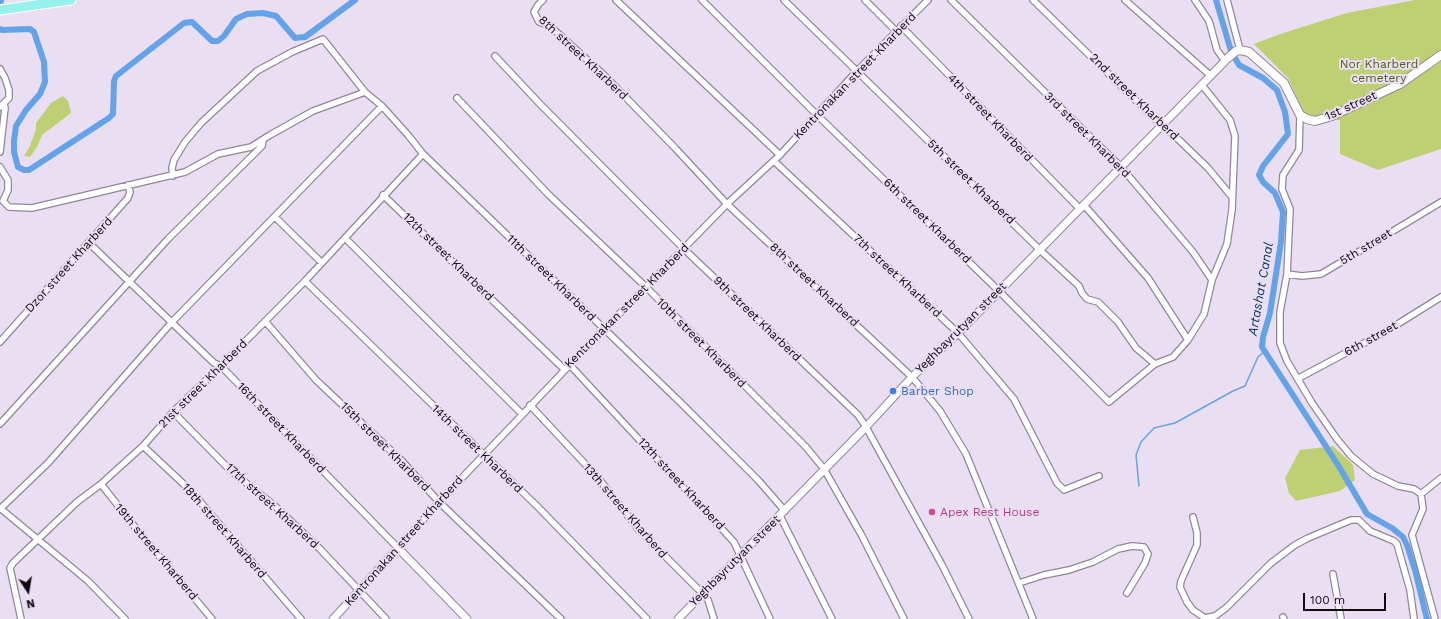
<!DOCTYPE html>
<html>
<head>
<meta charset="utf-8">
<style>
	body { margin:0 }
	#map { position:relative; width:1441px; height:619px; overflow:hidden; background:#eadef2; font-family:"Work Sans",sans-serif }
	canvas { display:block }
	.north { position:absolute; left:8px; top:571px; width:40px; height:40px; -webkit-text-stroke:3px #eadef2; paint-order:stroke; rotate:168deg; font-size:11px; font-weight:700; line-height:16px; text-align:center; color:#0e0b11 }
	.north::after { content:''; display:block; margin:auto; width:14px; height:18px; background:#0e0b11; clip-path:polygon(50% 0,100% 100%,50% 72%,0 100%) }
	.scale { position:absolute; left:1303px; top:593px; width:83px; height:18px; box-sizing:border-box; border:2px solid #0e0b11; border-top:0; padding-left:5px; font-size:12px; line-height:14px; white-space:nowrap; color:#0e0b11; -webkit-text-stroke:3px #eadef2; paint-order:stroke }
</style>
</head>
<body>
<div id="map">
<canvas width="1441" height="619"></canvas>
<div class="north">N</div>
<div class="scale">100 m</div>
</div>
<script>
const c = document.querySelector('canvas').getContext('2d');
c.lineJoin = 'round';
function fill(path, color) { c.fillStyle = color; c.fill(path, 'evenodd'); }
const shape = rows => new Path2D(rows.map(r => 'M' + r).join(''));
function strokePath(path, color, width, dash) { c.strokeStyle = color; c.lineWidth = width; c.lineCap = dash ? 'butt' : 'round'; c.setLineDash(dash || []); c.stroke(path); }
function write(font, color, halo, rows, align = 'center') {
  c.font = font + ' "Work Sans",sans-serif'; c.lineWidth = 4; c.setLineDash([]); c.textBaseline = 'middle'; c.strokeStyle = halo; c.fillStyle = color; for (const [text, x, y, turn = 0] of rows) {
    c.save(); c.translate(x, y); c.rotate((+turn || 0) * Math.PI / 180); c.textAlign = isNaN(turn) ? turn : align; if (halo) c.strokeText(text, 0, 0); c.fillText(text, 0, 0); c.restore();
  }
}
fill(shape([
	[1415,0,1441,0,1441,149,1378,170,1340,154,1340,120,1307,119,1288,78,1254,44,1280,34,1347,13],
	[63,96,68,101,71,113,42,135,37,147,30,157,24,156,30,146,36,129,36,123,51,103],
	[1333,446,1353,465,1355,480,1340,491,1296,501,1289,493,1285,478,1300,450]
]), '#bfcf73');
strokePath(shape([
	[1139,486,1136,455,1141,442,1154,428,1175,423,1233,391,1245,386,1258,357,1265,351]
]), '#65a3e8', 1.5);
strokePath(shape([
	[1216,0,1231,51,1239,65,1263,78,1277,90,1285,112,1288,134,1263,166,1259,175,1263,182,1275,193,1283,212,1281,242,1270,313,1263,337,1262,347,1338,465,1367,514,1392,528,1403,537,1407,545,1415,570,1427,619],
	[1,1,1,0],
	[0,29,2,30,30,29,34,32,44,62,45,82,40,94,26,110,16,126,14,141,14,152,18,167,24,170,29,170,109,118,113,114,114,81,116,76,184,23,192,22,212,41,218,41,224,36,236,19,247,14,263,13,276,16,295,38,305,37,355,0]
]), '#65a3e8', 6);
const minor = shape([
	[543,0,538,5,534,12,539,22,550,26,605,76,676,149,727,204,912,377,940,411,966,454,1033,619],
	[616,0,780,155],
	[702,0,816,114,999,291,1109,402,1155,364,1173,357,1188,340,1204,314,1212,280,1227,244,1232,210,1235,136,1230,120,1202,85],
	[784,0,1040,250,1079,286,1082,293,1087,299,1098,302,1118,322,1136,348,1155,364],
	[865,0,896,31],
	[951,0,1121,167,1193,252,1212,280],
	[1033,0,1162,126,1179,140,1208,168,1232,197],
	[1125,0,1211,76],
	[1195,0,1209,21,1217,50,1225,61],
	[1227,0,1240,50],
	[901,26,1080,209],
	[495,56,539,103,684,249,858,415,866,427,942,565,969,619],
	[0,69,5,78,9,90,9,98,0,107],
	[457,98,549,195,646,287,806,447,824,469,862,536,904,619],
	[1300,115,1299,150,1283,175,1282,189,1290,209,1287,274,1280,312,1280,343,1287,361,1312,403,1337,439,1351,456,1373,474,1398,486,1414,489,1421,494,1423,509,1412,535,1435,619],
	[0,152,5,108,4,103],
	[774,161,958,333,1014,399,1057,483,1064,490,1099,476],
	[0,167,8,180,8,190,3,201,9,207,32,208,185,172,218,154,251,147,270,135,313,111,365,92],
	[173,176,172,168,174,160,185,142,201,123,257,71,292,52,323,39,365,92,382,106,408,135,423,154,681,403,758,480,785,511],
	[383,195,564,369],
	[1084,205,1148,278,1188,340],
	[275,217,321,262],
	[345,238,522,414],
	[89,243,214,363,221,366,398,548,439,502,604,329,646,287,727,204,780,155,856,72,928,0],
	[1287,274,1302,276,1321,274,1365,248,1441,202],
	[305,281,538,507,647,619],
	[265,321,316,380,403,462,439,502,561,619],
	[0,342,128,198,130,192,128,185],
	[569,364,734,542,770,619],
	[1299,378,1385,332,1441,297],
	[530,405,599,479,639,530,703,594,708,600,714,619],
	[173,412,230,470,275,506,320,549,386,619],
	[0,424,168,239,262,146,263,140],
	[143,446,190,490,301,619],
	[101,484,138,531,212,619],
	[1421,494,1441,478],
	[0,508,88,581,125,619],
	[0,509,48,463,172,322,382,106],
	[780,516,832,619],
	[1193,517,1197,533,1197,545,1181,581,1180,587,1187,602,1193,610,1205,618,1215,616,1226,608,1271,563,1295,545,1308,538,1351,520,1359,520,1370,531,1394,541,1397,544,1410,590,1414,619],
	[1333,574,1341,619],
	[1019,583,1044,575,1069,570,1093,562,1118,549,1132,546,1144,547,1148,554,1145,563,1127,593],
	[1283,617,1284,619],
	[21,619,10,568,13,563,77,502,101,484,143,446,173,412,221,366,305,281,423,154]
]);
const tertiary = shape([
	[333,619,398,548,467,619],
	[678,619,866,427,912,377,958,333,1229,57]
]);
const secondary = shape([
	[1229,57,1236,51,1240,50,1249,52,1284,83,1300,115,1307,119,1315,121,1332,116,1400,84,1441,55]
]);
const primary = shape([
	[0,10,71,0]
]);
strokePath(minor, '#918699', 8);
strokePath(tertiary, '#918699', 9);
strokePath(secondary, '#918699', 10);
strokePath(primary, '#fff', 11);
strokePath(minor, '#fff', 5.5);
strokePath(tertiary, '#fff', 7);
strokePath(secondary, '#fff', 8);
strokePath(primary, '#99f1ee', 9);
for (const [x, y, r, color] of [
	[893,391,4,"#3f7fe0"],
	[932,512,4,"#d1479c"]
]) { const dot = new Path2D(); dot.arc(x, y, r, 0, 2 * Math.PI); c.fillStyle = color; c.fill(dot); strokePath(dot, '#eadef2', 1.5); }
write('12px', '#0e0b11', '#eadef2', [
	["8th street Kharberd",583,58,43],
	["Kentronakan street Kharberd",855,76,-46],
	["2nd street Kharberd",1134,97,44],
	["1st street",1351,106,-24],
	["4th street Kharberd",990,118,46],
	["3rd street Kharberd",1087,135,45],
	["5th street Kharberd",971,182,44],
	["6th street Kharberd",927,221,44],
	["5th street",1366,247,-31],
	["12th street Kharberd",448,257,44],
	["Dzor street Kharberd",69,265,-48],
	["7th street Kharberd",897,276,43],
	["11th street Kharberd",551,278,44],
	["8th street Kharberd",814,285,43],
	["Kentronakan street Kharberd",627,306,-45],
	["9th street Kharberd",757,319,44],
	["Yeghbayrutyan street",961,328,-45],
	["6th street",1371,339,-29],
	["10th street Kharberd",701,343,45],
	["21st street Kharberd",203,384,-45],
	["16th street Kharberd",281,428,46],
	["15th street Kharberd",385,447,45],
	["14th street Kharberd",477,449,44],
	["12th street Kharberd",681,484,47],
	["17th street Kharberd",272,506,42],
	["13th street Kharberd",625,511,49],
	["18th street Kharberd",224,531,49],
	["Kentronakan street Kharberd",404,541,-48],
	["19th street Kharberd",156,552,50],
	["Yeghbayrutyan street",735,561,-45]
]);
write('12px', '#535d19', '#eadef2', [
	["Nor Kharberd",1379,64],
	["cemetery",1379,78]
]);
write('12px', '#366cbe', '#eadef2', [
	["Barber Shop",901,391]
], 'left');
write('12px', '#b23c85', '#eadef2', [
	["Apex Rest House",940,512]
], 'left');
write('italic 13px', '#093762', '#eadef2', [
	["Artashat Canal",1261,289,-80]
]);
</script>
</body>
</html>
